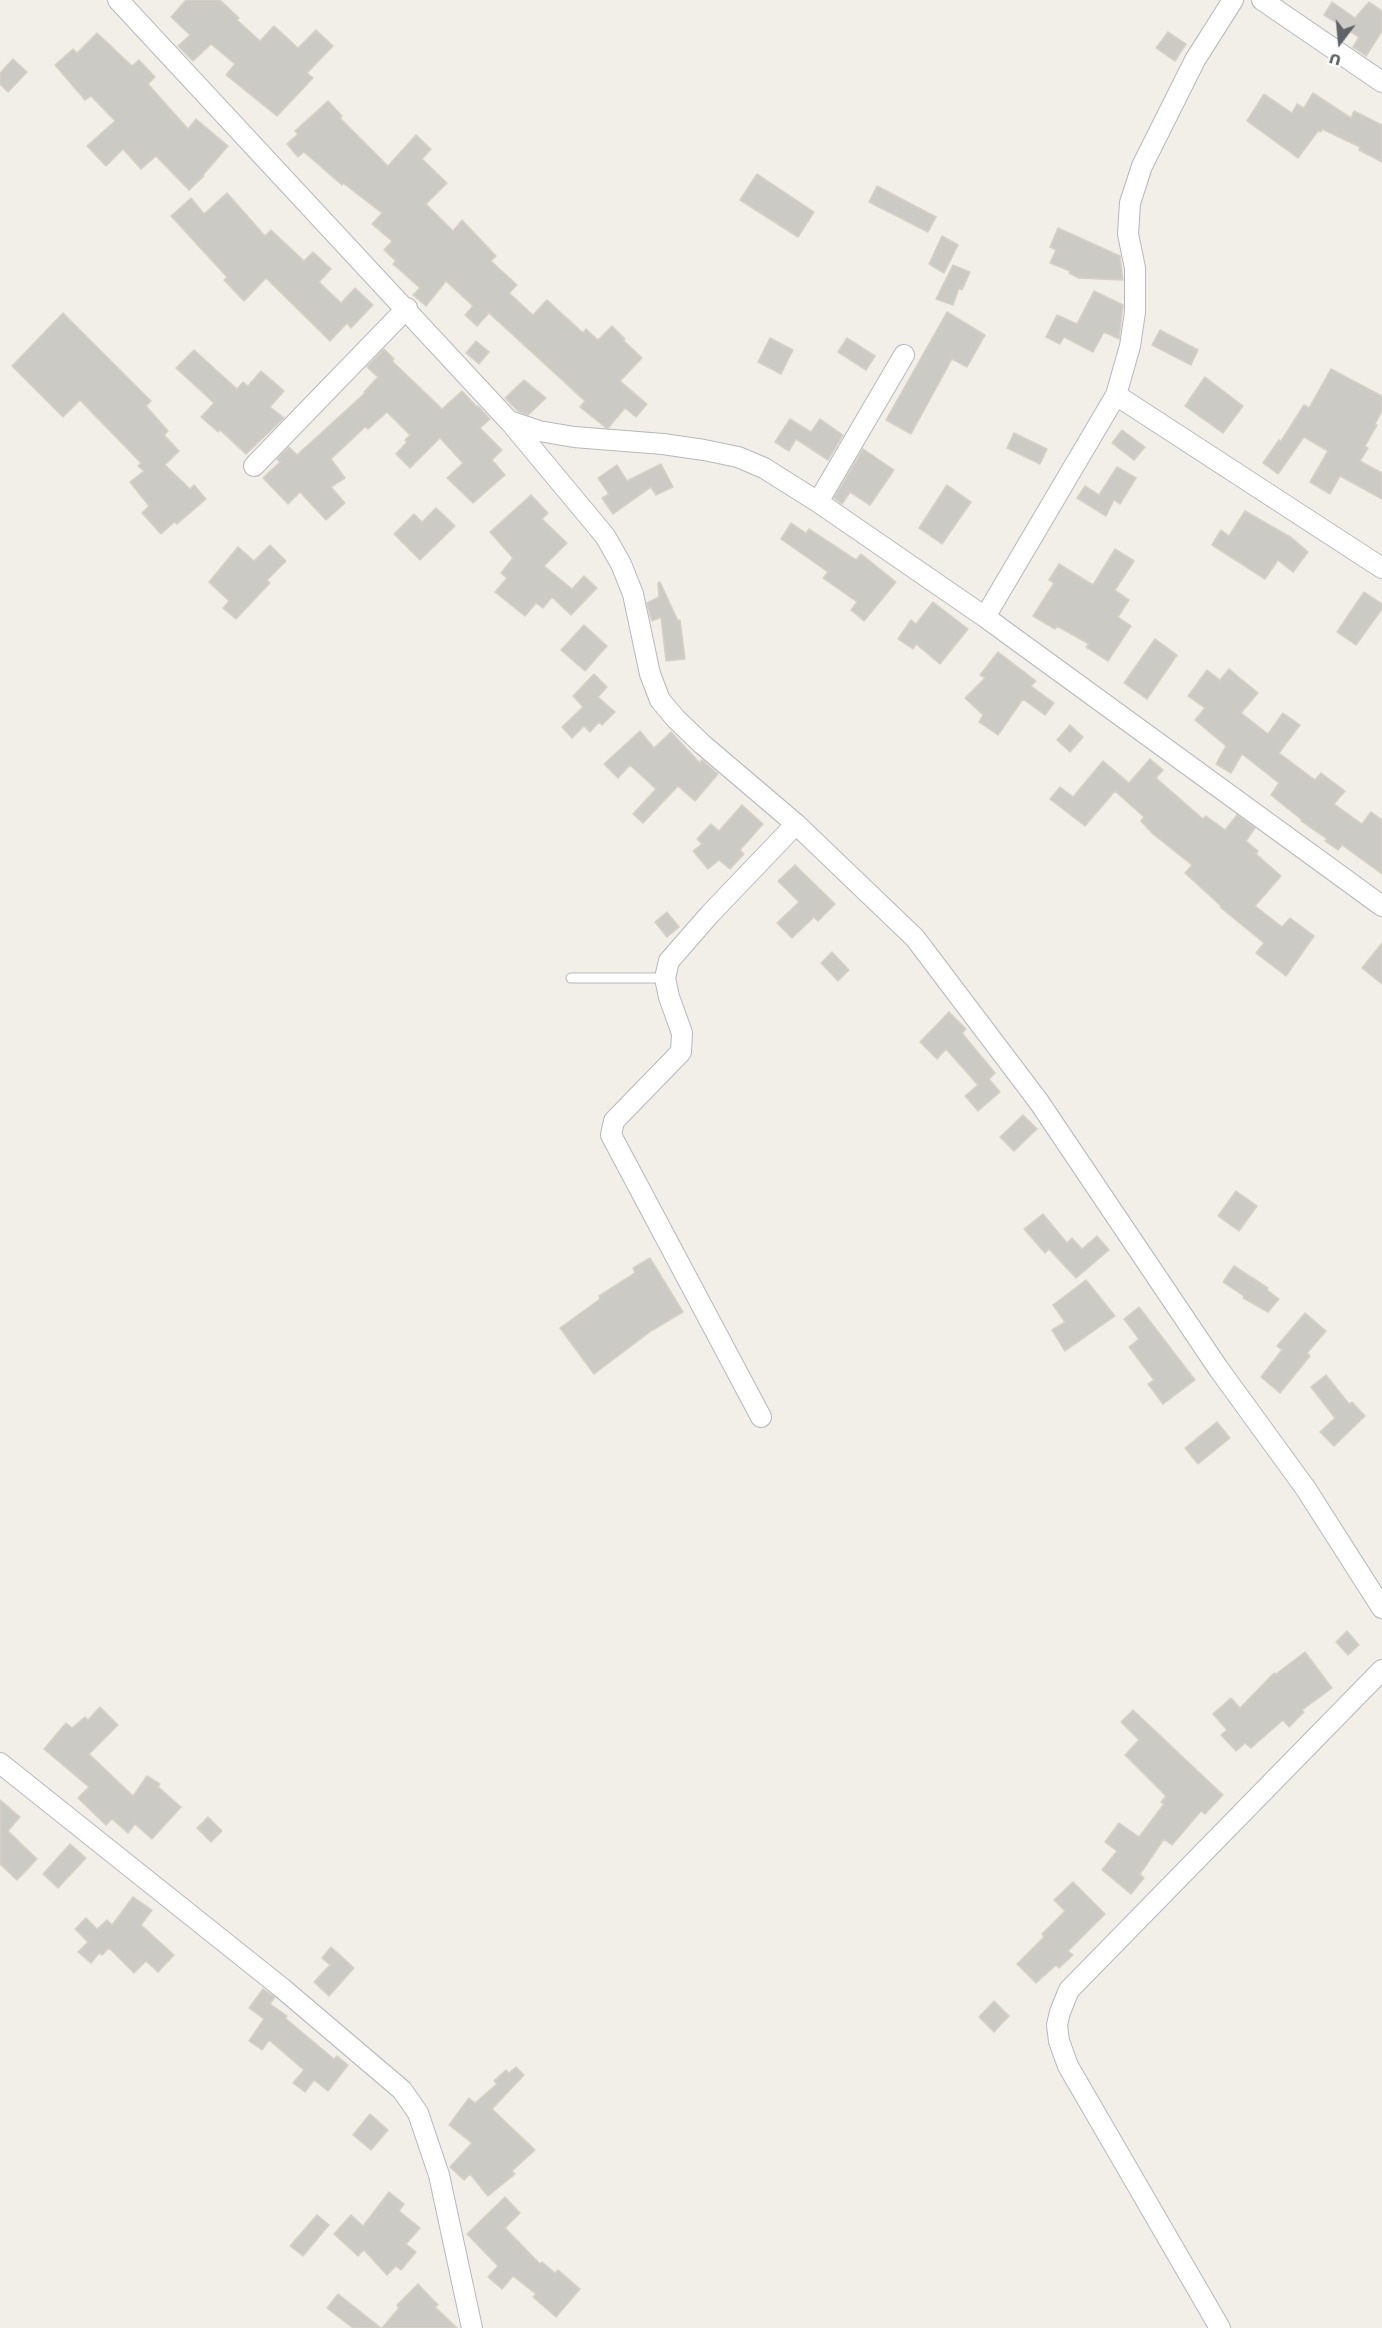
<!DOCTYPE html>
<html>
<head>
<meta charset="utf-8">
<style>
	body { margin:0 }
	#map { position:relative; width:1382px; height:2328px; overflow:hidden; background:#f1efe8; font-family:"Work Sans",sans-serif }
	canvas { display:block }
	.north { position:absolute; left:1310px; top:12px; width:60px; height:60px; -webkit-text-stroke:4px #fff; paint-order:stroke; rotate:196deg; font-size:16px; font-weight:700; line-height:24px; text-align:center; color:#5f6368 }
	.north::after { content:''; display:block; margin:auto; width:21px; height:27px; background:#5f6368; clip-path:polygon(50% 0,100% 100%,50% 72%,0 100%) }
</style>
</head>
<body>
<div id="map">
<canvas width="1382" height="2328"></canvas>
<div class="north">U</div>
</div>
<script>
const c = document.querySelector('canvas').getContext('2d');
c.lineJoin = 'round';
function fill(path, color) { c.fillStyle = color; c.fill(path, 'evenodd'); }
const shape = rows => new Path2D(rows.map(r => 'M' + r).join(''));
function strokePath(path, color, width, dash) { c.strokeStyle = color; c.lineWidth = width; c.lineCap = dash ? 'butt' : 'round'; c.setLineDash(dash || []); c.stroke(path); }
const building = shape([
	[186,0,220,0,239,18,237,20,260,41,274,26,298,48,316,30,333,46,307,73,313,78,277,116,226,75,235,64,211,44,193,61,178,46,190,35,171,17,186,0],
	[1332,2,1355,18,1369,2,1382,11,1382,31,1366,56,1353,47,1359,37,1324,15,1332,2],
	[1168,32,1186,44,1175,61,1156,48,1168,32],
	[97,33,132,66,139,60,155,77,148,84,188,129,196,119,228,146,203,175,204,176,189,190,156,156,141,169,123,149,106,166,87,146,115,121,91,96,85,100,55,65,73,49,77,53,97,33],
	[13,59,27,72,8,92,0,84,0,73,13,59],
	[1313,93,1351,118,1354,111,1382,125,1382,162,1359,150,1360,147,1322,129,1321,132,1318,131,1298,158,1247,121,1264,94,1292,113,1297,104,1304,108,1313,93],
	[328,101,342,116,340,118,388,166,416,135,431,149,422,159,447,183,426,204,453,231,462,220,496,256,491,261,517,285,509,293,533,315,547,300,583,333,586,329,598,340,612,326,625,339,623,340,642,358,620,381,647,404,636,417,625,408,608,428,605,427,580,407,585,401,489,313,477,326,465,315,473,306,446,281,426,306,413,295,420,288,393,264,396,261,384,250,392,241,372,224,382,213,343,183,342,185,304,152,298,157,287,144,298,134,295,131,328,101],
	[757,174,814,212,798,237,740,200,757,174],
	[877,186,936,217,928,232,869,202,877,186],
	[227,193,265,236,271,230,304,261,313,252,331,269,319,282,341,303,355,288,373,305,351,328,347,323,330,341,266,278,244,301,224,280,227,277,171,216,191,198,204,214,227,193],
	[1058,228,1120,256,1123,280,1079,278,1069,273,1070,271,1050,263,1056,250,1050,247,1058,228],
	[942,236,958,245,944,273,929,264,942,236],
	[953,265,970,272,962,290,959,288,953,305,936,299,953,265],
	[1094,291,1123,305,1119,339,1104,332,1093,352,1064,337,1060,344,1046,337,1057,315,1077,324,1094,291],
	[947,312,985,335,967,367,952,359,911,434,886,420,947,312],
	[63,313,151,401,146,406,168,431,164,435,179,451,165,465,190,489,194,485,206,499,177,524,174,522,161,534,142,513,149,506,130,482,144,471,138,466,141,463,80,400,63,417,12,366,63,313],
	[1160,330,1198,350,1191,365,1152,345,1160,330],
	[770,338,793,350,781,374,758,362,770,338],
	[847,338,875,356,866,370,838,352,847,338],
	[476,341,489,352,479,364,466,353,476,341],
	[384,349,394,359,392,361,442,409,462,391,477,407,478,406,490,419,480,428,502,450,492,460,505,475,473,503,447,478,463,463,440,438,410,468,396,454,407,442,405,440,410,435,387,412,368,429,365,427,331,459,345,478,331,487,345,503,326,520,300,492,288,504,263,478,280,462,277,459,289,447,297,455,365,393,364,392,378,377,367,367,384,349],
	[194,350,237,389,243,382,248,386,261,371,284,391,270,407,284,418,246,454,220,430,218,432,201,417,214,403,176,368,194,350],
	[1331,369,1382,396,1382,411,1375,424,1377,425,1365,446,1368,448,1360,461,1382,473,1382,499,1340,476,1330,494,1310,482,1328,451,1304,437,1278,474,1263,463,1279,440,1281,441,1304,405,1309,408,1331,369],
	[1205,377,1243,406,1223,433,1185,406,1205,377],
	[524,380,546,398,528,415,518,411,505,398,524,380],
	[790,419,811,432,820,419,843,435,828,460,796,439,789,451,775,442,790,419],
	[1122,430,1145,447,1134,460,1112,443,1122,430],
	[1014,433,1047,449,1040,464,1007,448,1014,433],
	[863,449,894,470,870,505,850,492,842,504,834,498,863,449],
	[661,464,673,487,656,495,651,487,613,514,602,498,609,494,598,478,617,465,627,481,661,464],
	[1117,467,1136,478,1120,504,1114,500,1106,516,1077,498,1085,486,1099,495,1117,467],
	[947,485,971,502,942,544,919,528,947,485],
	[531,495,548,513,542,519,567,543,544,566,572,589,584,576,597,588,571,615,552,597,543,608,536,603,525,616,495,592,507,578,501,573,513,558,490,532,531,495],
	[436,508,455,526,420,560,394,534,414,514,422,522,436,508],
	[1245,511,1292,538,1308,552,1293,572,1278,560,1265,579,1212,545,1221,530,1229,536,1245,511],
	[791,523,806,533,809,529,856,560,861,554,896,582,864,621,851,610,857,602,823,578,828,572,781,539,791,523],
	[270,545,286,561,267,580,270,583,236,619,223,608,229,601,209,582,238,547,254,561,270,545],
	[1115,549,1134,561,1115,590,1129,600,1118,617,1131,626,1108,661,1086,647,1089,644,1057,626,1055,629,1033,616,1054,583,1049,580,1059,564,1093,585,1115,549],
	[660,582,678,621,680,620,685,659,666,661,661,617,652,621,650,615,647,603,659,597,658,583,660,582],
	[1364,592,1382,604,1382,609,1356,645,1337,632,1364,592],
	[933,602,968,629,940,664,916,644,913,649,898,639,911,620,916,624,933,602],
	[584,625,607,646,585,671,561,650,584,625],
	[1155,639,1177,655,1147,699,1124,683,1155,639],
	[998,652,1036,681,1031,686,1054,703,1045,715,1023,699,998,735,979,722,983,715,965,698,985,678,980,675,998,652],
	[1229,669,1258,693,1241,713,1268,734,1283,713,1300,725,1279,753,1315,780,1321,773,1345,791,1334,804,1362,824,1371,812,1382,820,1382,874,1342,845,1338,850,1325,841,1327,839,1301,821,1302,820,1271,795,1279,783,1242,754,1231,773,1216,764,1226,746,1195,720,1205,708,1188,696,1207,670,1220,680,1229,669],
	[594,674,607,687,598,697,615,712,602,725,599,722,590,732,584,726,572,738,562,727,583,707,573,696,594,674],
	[1070,725,1083,737,1070,752,1057,740,1070,725],
	[640,731,654,748,671,732,700,763,702,760,718,774,695,801,678,786,643,823,633,814,656,789,630,765,618,778,604,764,640,731],
	[1150,759,1163,770,1156,778,1203,819,1206,816,1225,830,1237,815,1255,828,1246,841,1258,851,1256,854,1281,876,1255,906,1282,927,1290,918,1314,936,1286,976,1256,953,1264,943,1220,907,1221,906,1185,873,1192,865,1153,834,1141,821,1144,817,1115,791,1085,826,1050,799,1060,787,1073,797,1103,761,1129,783,1150,759],
	[742,805,763,824,740,850,744,854,730,869,719,860,708,869,693,851,702,844,697,839,711,824,719,831,742,805],
	[795,865,835,904,818,921,814,917,792,938,777,923,799,902,778,881,795,865],
	[667,912,679,927,667,937,655,922,667,912],
	[1382,943,1382,984,1362,968,1382,943],
	[832,952,849,970,838,981,821,963,832,952],
	[949,1012,966,1029,962,1033,995,1073,989,1079,1000,1092,978,1111,965,1096,978,1085,946,1049,937,1059,920,1042,949,1012],
	[1023,1115,1037,1129,1014,1151,1000,1137,1023,1115],
	[1236,1191,1257,1206,1239,1231,1218,1216,1236,1191],
	[1043,1214,1067,1243,1072,1238,1082,1249,1097,1236,1109,1250,1076,1278,1049,1249,1045,1253,1024,1229,1043,1214],
	[650,1258,683,1312,651,1331,594,1374,560,1328,600,1299,599,1296,635,1273,633,1268,650,1258],
	[1234,1266,1268,1288,1267,1290,1279,1299,1268,1312,1243,1298,1244,1296,1223,1282,1234,1266],
	[1086,1280,1115,1316,1065,1351,1052,1330,1065,1322,1053,1305,1086,1280],
	[1139,1307,1195,1380,1163,1404,1148,1384,1154,1380,1129,1347,1139,1339,1124,1319,1139,1307],
	[1305,1313,1326,1331,1307,1353,1310,1356,1280,1393,1261,1377,1282,1350,1277,1346,1305,1313],
	[1326,1375,1349,1404,1352,1402,1365,1416,1334,1446,1320,1432,1335,1418,1311,1387,1326,1375],
	[1217,1422,1230,1438,1198,1464,1185,1448,1217,1422],
	[1347,1631,1359,1645,1348,1655,1336,1642,1347,1631],
	[1305,1652,1332,1688,1302,1710,1304,1712,1289,1727,1283,1720,1251,1748,1245,1743,1236,1751,1221,1735,1227,1730,1213,1714,1231,1698,1240,1708,1274,1673,1276,1674,1305,1652],
	[100,1707,118,1725,89,1754,133,1796,147,1776,160,1784,158,1787,181,1807,152,1839,135,1824,128,1833,112,1819,106,1825,78,1798,89,1787,44,1749,66,1723,72,1728,85,1717,88,1720,100,1707],
	[1133,1710,1223,1795,1205,1814,1201,1811,1172,1845,1164,1839,1140,1874,1144,1878,1131,1894,1102,1870,1117,1851,1105,1842,1119,1823,1139,1837,1164,1804,1161,1802,1166,1796,1125,1755,1139,1740,1121,1722,1133,1710],
	[0,1800,20,1817,8,1831,37,1859,17,1880,0,1864,0,1800],
	[208,1817,222,1831,211,1842,197,1828,208,1817],
	[70,1844,86,1858,58,1888,43,1874,70,1844],
	[1073,1882,1105,1914,1068,1951,1073,1955,1059,1968,1056,1965,1036,1983,1017,1964,1044,1937,1042,1934,1065,1911,1054,1900,1073,1882],
	[133,1897,152,1910,141,1925,174,1955,158,1972,146,1961,134,1973,109,1948,102,1955,99,1953,91,1963,78,1952,88,1942,75,1929,86,1918,97,1929,107,1920,112,1925,133,1897],
	[331,1947,354,1968,329,1996,314,1982,330,1965,322,1958,331,1947],
	[263,1989,275,1997,270,2004,287,2016,285,2018,334,2059,337,2056,348,2065,328,2091,314,2080,305,2092,293,2083,304,2070,269,2040,262,2050,249,2041,264,2019,249,2008,263,1989],
	[994,2001,1009,2016,994,2032,979,2017,994,2001],
	[516,2067,524,2075,492,2109,535,2150,512,2171,515,2174,488,2196,470,2174,464,2180,450,2167,472,2143,449,2125,469,2098,475,2103,497,2084,494,2081,506,2070,509,2073,516,2067],
	[370,2114,388,2130,371,2150,353,2135,370,2114],
	[389,2192,404,2204,399,2211,420,2228,406,2244,416,2252,401,2270,396,2266,387,2275,364,2250,358,2256,334,2234,351,2215,363,2226,389,2192],
	[505,2197,520,2213,505,2228,540,2264,542,2262,555,2273,558,2270,580,2289,556,2317,533,2297,536,2294,513,2276,502,2289,488,2277,498,2266,467,2234,505,2197],
	[317,2215,329,2225,303,2256,290,2246,317,2215],
	[418,2284,438,2305,435,2307,457,2328,382,2328,399,2308,397,2305,418,2284],
	[338,2294,381,2328,353,2328,327,2308,338,2294]
]);
fill(building, '#cccac5');
strokePath(building, '#d6d1c6', 1.5);
const lane = shape([
	[571,978,665,978]
]);
const street = shape([
	[118,0,509,421,539,431,574,437,663,444,704,450,738,457,764,468,818,502,985,617,1382,906],
	[1262,0,1382,82],
	[1116,395,1382,568],
	[511,423,605,536,621,564,633,594,650,674,660,700,676,719,702,744,796,824,915,938,1039,1102,1218,1368,1306,1489,1382,1608],
	[254,466,407,308],
	[818,502,904,355],
	[985,617,1116,395,1130,346,1135,312,1135,268,1128,234,1130,203,1142,166,1195,60,1233,0],
	[761,1417,611,1135,614,1121,681,1052,682,1033,669,997,665,978,669,961,710,914,796,824],
	[0,1763,282,1988,402,2090,418,2113,439,2175,472,2328],
	[1220,2328,1068,2066,1059,2041,1057,2025,1060,2012,1069,1990,1382,1670]
]);
strokePath(lane, '#b5b8bc', 11);
strokePath(street, '#b5b8bc', 22);
strokePath(lane, '#fff', 9);
strokePath(street, '#fff', 20);
</script>
</body>
</html>
